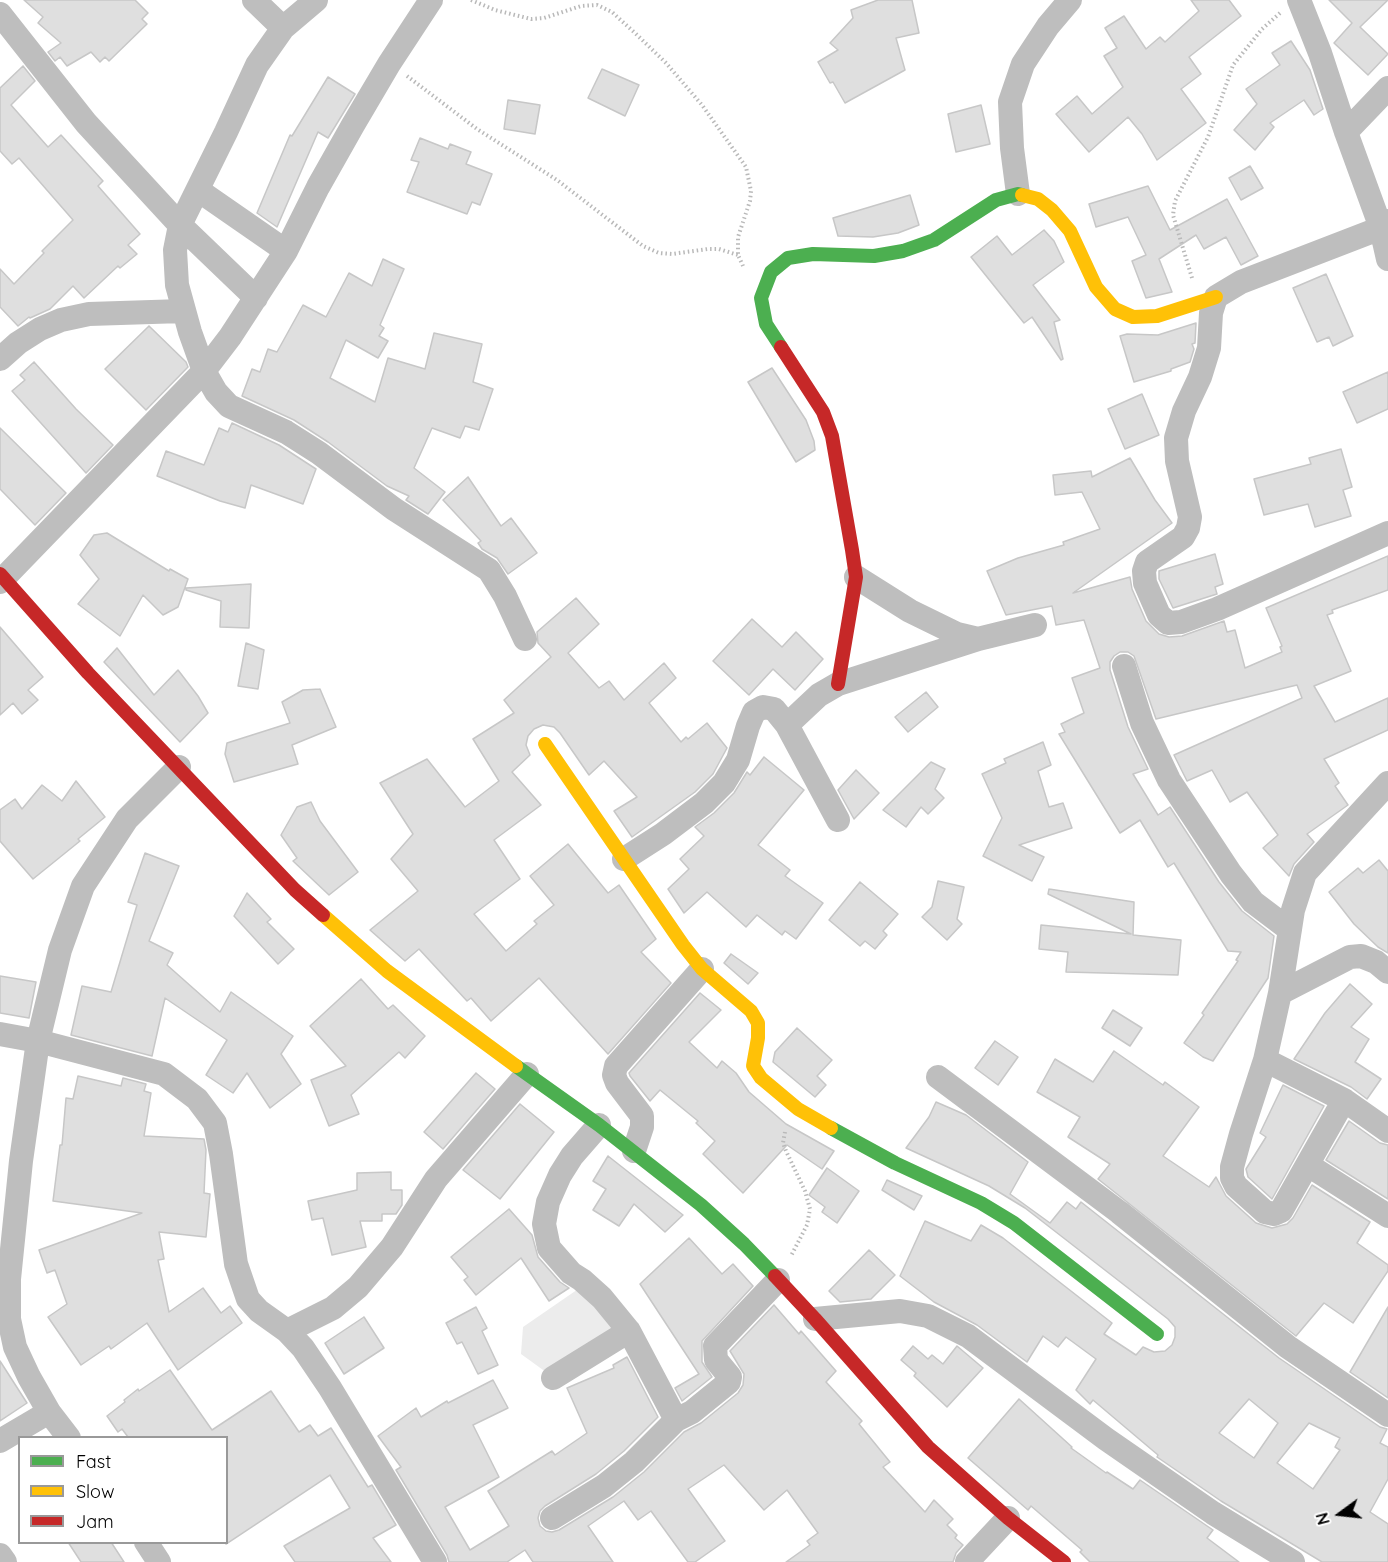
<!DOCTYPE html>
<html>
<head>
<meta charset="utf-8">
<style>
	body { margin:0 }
	#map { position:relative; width:1388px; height:1562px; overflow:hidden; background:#fff; font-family:Quicksand,sans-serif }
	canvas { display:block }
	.legend { position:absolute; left:18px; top:1436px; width:210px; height:108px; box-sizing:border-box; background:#fff; border:2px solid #999; margin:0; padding:8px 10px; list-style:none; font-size:18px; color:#000 }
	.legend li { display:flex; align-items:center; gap:12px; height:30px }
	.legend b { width:30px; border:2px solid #999 }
	.north { position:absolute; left:1310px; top:1484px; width:60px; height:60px; -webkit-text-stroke:4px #fff; paint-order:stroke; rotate:255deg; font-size:16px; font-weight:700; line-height:24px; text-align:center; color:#000 }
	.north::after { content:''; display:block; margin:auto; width:21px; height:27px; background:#000; clip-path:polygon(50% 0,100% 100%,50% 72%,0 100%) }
</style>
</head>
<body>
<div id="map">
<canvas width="1388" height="1562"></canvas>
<ul class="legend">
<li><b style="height:8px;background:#4caf50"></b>Fast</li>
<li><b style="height:8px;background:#ffc107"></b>Slow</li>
<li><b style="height:8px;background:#c62828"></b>Jam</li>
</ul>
<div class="north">N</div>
</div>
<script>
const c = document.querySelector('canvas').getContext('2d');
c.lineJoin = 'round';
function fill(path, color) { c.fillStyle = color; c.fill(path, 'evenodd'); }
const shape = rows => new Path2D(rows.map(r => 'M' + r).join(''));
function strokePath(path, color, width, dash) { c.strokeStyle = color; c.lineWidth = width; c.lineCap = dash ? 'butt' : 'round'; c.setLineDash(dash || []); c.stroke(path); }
fill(shape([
	[584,1285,635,1334,550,1375,521,1354,523,1327]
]), '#ececec');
const building = shape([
	[24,0,135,0,148,13,142,19,147,24,109,61,105,57,100,62,91,52,67,66,60,57,55,61,48,52,61,43,38,23,43,17,24,0],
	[878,0,912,0,919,33,896,38,905,70,845,103,833,82,830,83,818,62,838,50,830,43,853,18,851,10,878,0],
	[1191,0,1229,0,1241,16,1189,57,1201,74,1181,89,1206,123,1157,160,1142,134,1128,117,1089,152,1056,114,1077,96,1092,114,1123,87,1104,56,1117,48,1105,28,1124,16,1146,49,1160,37,1165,42,1199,11,1191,0],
	[1329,0,1388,0,1360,27,1388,54,1368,75,1334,43,1352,23,1329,0],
	[1291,41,1310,70,1323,109,1314,115,1304,100,1270,123,1274,127,1255,150,1234,130,1257,104,1246,89,1280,65,1272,53,1291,41],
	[23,66,35,81,11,105,48,147,61,135,103,181,98,186,140,234,128,245,137,254,120,268,118,266,84,298,73,286,50,309,30,318,29,317,18,326,0,307,0,269,14,284,44,253,42,251,73,220,19,158,12,164,0,151,0,88,23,66],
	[602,69,639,85,625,116,588,98,602,69],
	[328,77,355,94,328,138,318,132,277,227,257,213,290,135,292,136,328,77],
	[508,100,540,105,535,134,504,129,508,100],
	[981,105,990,144,956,152,948,114,981,105],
	[420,138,448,149,450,144,471,152,466,164,492,174,480,205,472,202,467,214,407,192,419,162,411,160,420,138],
	[1250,166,1263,188,1241,200,1229,178,1250,166],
	[1148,186,1170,230,1227,199,1258,256,1241,265,1226,237,1204,249,1196,235,1159,259,1172,292,1146,298,1132,261,1146,255,1128,217,1096,227,1089,204,1148,186],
	[910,195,919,225,898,233,873,237,838,236,833,218,910,195],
	[1044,230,1054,241,1064,262,1033,285,1060,320,1054,322,1063,359,1061,360,1032,317,1024,323,971,257,997,236,1012,255,1044,230],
	[383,259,404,269,380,325,384,328,379,336,388,341,378,358,346,340,330,378,375,402,388,358,425,369,434,333,482,344,473,382,493,389,479,430,465,426,460,438,432,428,414,468,445,492,428,514,406,500,409,496,387,486,328,442,294,420,242,396,252,369,260,372,268,349,277,352,303,305,326,317,349,273,372,286,383,259],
	[1326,274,1353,336,1333,346,1329,337,1317,342,1293,288,1326,274],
	[1196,323,1195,343,1192,344,1194,349,1190,362,1171,369,1171,371,1134,382,1120,336,1127,334,1158,335,1196,323],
	[149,326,186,362,188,367,146,410,105,369,149,326],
	[34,362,76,409,113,445,86,473,12,391,25,380,20,375,34,362],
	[772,368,806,420,814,441,815,450,796,462,748,382,772,368],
	[1388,372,1388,409,1357,423,1343,392,1388,372],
	[1142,394,1159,435,1125,449,1108,409,1142,394],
	[232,423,279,445,316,469,303,504,251,485,245,508,220,501,157,476,166,451,204,465,219,428,228,432,232,423],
	[0,428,66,493,35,525,0,489,0,428],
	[1341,449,1352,487,1343,490,1351,516,1315,527,1308,504,1264,515,1254,479,1311,464,1309,458,1341,449],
	[1130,458,1155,500,1172,523,1073,593,1130,577,1132,589,1146,621,1159,634,1169,637,1182,636,1224,621,1227,632,1235,630,1245,668,1282,652,1280,647,1282,646,1266,608,1388,556,1388,590,1332,610,1333,613,1327,615,1351,671,1314,686,1335,722,1388,698,1388,730,1324,759,1339,783,1335,786,1348,805,1307,834,1314,842,1294,864,1289,876,1263,848,1278,835,1247,792,1230,802,1212,770,1187,781,1174,755,1302,698,1297,685,1156,719,1134,656,1128,652,1120,652,1114,656,1110,662,1110,670,1128,727,1148,769,1133,774,1158,815,1170,807,1219,882,1242,911,1274,936,1268,978,1213,1061,1203,1057,1184,1043,1204,1015,1202,1013,1238,961,1236,960,1241,952,1228,951,1174,863,1168,867,1140,820,1120,833,1059,734,1065,732,1061,724,1084,713,1072,678,1100,668,1084,620,1056,625,1052,606,1006,615,987,571,1018,558,1064,545,1063,542,1100,529,1082,492,1055,495,1053,475,1091,471,1092,477,1130,458],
	[468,477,501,526,511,518,537,553,508,574,497,558,482,549,478,543,481,541,443,500,468,477],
	[107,533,169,571,170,569,188,579,178,607,163,615,143,595,120,636,78,604,99,579,80,555,94,535,107,533],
	[1215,554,1223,584,1215,587,1217,594,1173,608,1159,579,1159,571,1215,554],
	[251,584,249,628,220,627,221,601,186,590,186,588,251,584],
	[576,598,599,624,568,653,599,688,609,681,624,700,664,663,676,678,649,703,681,742,686,737,688,739,707,723,727,748,713,774,695,792,632,837,614,811,637,797,604,761,589,775,560,733,554,727,543,725,534,729,528,736,526,745,530,755,512,772,541,805,494,840,520,879,474,914,506,951,537,924,534,921,554,905,530,876,568,844,608,893,619,885,656,939,641,952,671,983,608,1054,539,978,491,1021,471,998,467,1001,419,949,405,961,370,930,418,891,391,859,413,834,380,783,427,759,465,807,499,781,473,739,514,713,504,700,551,657,538,643,537,632,576,598],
	[752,619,782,647,796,632,823,659,795,690,773,669,749,695,713,661,752,619],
	[0,627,43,677,28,690,38,700,22,714,13,703,0,715,0,627],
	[246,643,264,650,258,689,238,686,246,643],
	[117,648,154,695,178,670,198,696,208,713,180,742,104,662,117,648],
	[320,689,336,727,292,745,298,764,234,782,225,754,227,743,290,723,282,702,303,690,320,689],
	[926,692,938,707,908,732,895,717,926,692],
	[1043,742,1051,765,1038,771,1049,807,1063,803,1072,828,1019,845,1044,857,1032,881,983,856,1002,818,982,774,1006,763,1004,759,1043,742],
	[764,757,804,790,758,845,790,870,785,876,823,903,796,939,785,931,782,935,757,915,746,927,707,892,684,913,668,889,689,869,680,859,704,836,695,827,714,813,734,793,747,772,750,775,764,757],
	[931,762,945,769,935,789,944,798,928,814,921,807,906,827,883,810,931,762],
	[856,770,879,793,854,819,838,790,856,770],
	[76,781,105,817,78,839,80,841,33,879,0,841,0,810,15,799,22,809,42,785,62,801,76,781],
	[311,802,320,821,358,872,329,895,293,861,297,858,281,835,297,807,311,802],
	[145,853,179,866,149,941,173,953,167,965,220,1012,231,992,293,1036,281,1054,301,1084,270,1108,247,1073,233,1093,206,1075,227,1040,165,998,152,1056,71,1035,82,986,111,992,137,905,128,902,145,853],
	[1379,860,1388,871,1388,953,1378,947,1354,924,1329,892,1358,868,1363,873,1379,860],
	[938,881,964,887,957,919,962,924,947,940,922,917,932,907,938,881],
	[860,882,898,914,883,931,887,935,875,949,865,941,860,946,829,920,860,882],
	[1049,889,1134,902,1133,935,1181,940,1178,975,1066,972,1068,952,1039,949,1041,925,1131,934,1048,894,1049,889],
	[247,893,271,919,267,922,294,949,278,964,234,916,247,893],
	[731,954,758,973,748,984,724,963,731,954],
	[0,976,36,982,29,1018,0,1013,0,976],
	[361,979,388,1009,393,1005,425,1036,405,1058,399,1052,351,1095,359,1114,329,1126,311,1080,346,1066,310,1026,361,979],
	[1350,984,1372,1004,1351,1027,1369,1039,1355,1062,1381,1079,1367,1099,1351,1087,1294,1059,1325,1013,1350,984],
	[700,993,721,1010,689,1042,717,1068,722,1061,736,1073,749,1092,786,1124,834,1151,822,1169,787,1145,743,1193,703,1154,715,1141,696,1123,698,1121,660,1090,650,1101,630,1076,629,1073,700,993],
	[1113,1010,1142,1028,1130,1046,1102,1028,1113,1010],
	[797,1028,832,1060,817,1076,826,1085,815,1097,773,1062,775,1052,797,1028],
	[995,1041,1018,1057,998,1085,975,1068,995,1041],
	[1114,1051,1163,1085,1165,1082,1199,1107,1163,1156,1209,1187,1216,1177,1226,1196,1256,1223,1272,1228,1287,1224,1293,1218,1312,1185,1370,1222,1357,1243,1388,1265,1388,1271,1353,1323,1324,1303,1296,1336,1098,1179,1110,1164,1068,1137,1080,1117,1037,1092,1055,1059,1093,1082,1114,1051],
	[476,1073,495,1089,443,1149,424,1132,476,1073],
	[78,1076,121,1086,123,1078,146,1084,144,1091,151,1093,144,1136,204,1139,206,1150,204,1193,210,1194,206,1237,159,1232,164,1259,158,1260,169,1312,203,1288,221,1313,230,1306,242,1323,178,1370,147,1323,111,1349,109,1346,81,1365,48,1317,67,1304,55,1270,47,1273,39,1250,142,1213,53,1201,60,1145,62,1145,66,1098,73,1099,78,1076],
	[1283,1085,1324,1106,1272,1199,1248,1177,1246,1169,1266,1137,1260,1133,1283,1085],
	[936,1102,966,1115,1028,1162,1010,1194,1050,1223,1067,1202,1076,1209,1081,1202,1279,1358,1380,1427,1387,1429,1380,1443,1388,1447,1388,1479,1370,1512,1388,1524,1388,1562,1322,1562,1221,1501,1157,1457,1158,1455,1093,1400,1090,1404,1076,1390,1096,1359,1066,1337,1058,1347,1043,1336,1027,1362,977,1325,934,1302,900,1276,925,1221,971,1241,981,1225,1003,1238,1112,1323,1104,1334,1136,1355,1143,1347,1154,1352,1165,1351,1172,1345,1175,1337,1175,1327,1168,1319,1025,1208,989,1186,906,1148,929,1117,936,1102],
	[1249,1399,1278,1423,1254,1458,1219,1433,1249,1399],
	[1309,1423,1340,1438,1335,1447,1340,1450,1313,1489,1277,1463,1309,1423],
	[520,1104,554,1132,500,1199,463,1170,520,1104],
	[1349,1121,1380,1143,1388,1145,1388,1199,1326,1160,1349,1121],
	[608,1156,683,1215,665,1232,634,1204,619,1226,593,1210,606,1189,593,1181,608,1156],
	[827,1168,859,1191,837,1223,822,1212,825,1207,809,1195,827,1168],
	[391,1172,391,1190,402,1190,402,1205,396,1214,382,1214,382,1221,360,1221,366,1247,332,1255,323,1218,312,1220,308,1201,357,1190,357,1173,391,1172],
	[887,1180,922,1196,914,1210,882,1190,887,1180],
	[509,1209,532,1235,538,1257,560,1282,569,1288,549,1301,521,1258,476,1295,464,1280,468,1277,451,1257,509,1209],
	[689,1238,722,1274,733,1264,753,1286,702,1341,702,1362,712,1377,682,1401,675,1388,699,1374,640,1284,689,1238],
	[869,1250,895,1275,871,1299,840,1302,829,1291,869,1250],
	[774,1305,799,1334,801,1331,836,1371,826,1382,862,1421,859,1424,890,1462,883,1467,925,1512,934,1500,953,1519,947,1525,957,1535,955,1538,963,1545,956,1553,953,1562,786,1562,810,1545,807,1541,818,1533,787,1490,764,1510,724,1465,688,1489,725,1541,695,1562,688,1562,651,1511,638,1520,624,1501,588,1526,613,1562,533,1562,525,1550,507,1562,449,1562,447,1555,396,1470,401,1467,378,1436,416,1408,421,1417,447,1401,448,1403,493,1380,508,1408,473,1425,499,1477,445,1507,470,1550,509,1526,488,1491,552,1451,555,1455,587,1433,567,1388,614,1368,613,1365,627,1357,658,1417,624,1451,596,1474,545,1506,540,1511,538,1518,540,1526,546,1531,552,1532,559,1530,613,1497,644,1472,684,1432,701,1423,738,1393,743,1385,744,1374,730,1351,774,1305],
	[476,1307,487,1328,482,1331,498,1365,478,1374,462,1342,457,1344,446,1323,476,1307],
	[1388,1307,1388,1398,1350,1372,1388,1307],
	[364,1317,384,1348,344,1374,325,1343,364,1317],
	[913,1346,928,1359,932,1355,943,1364,957,1346,983,1368,947,1407,914,1376,916,1373,901,1360,913,1346],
	[0,1361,27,1403,0,1421,0,1361],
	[170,1370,212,1430,271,1391,299,1432,310,1425,318,1436,331,1428,368,1487,372,1485,396,1525,373,1538,391,1562,295,1562,284,1546,350,1508,330,1475,226,1544,226,1437,128,1437,122,1429,118,1432,107,1416,125,1402,124,1400,138,1389,139,1391,170,1370],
	[1019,1399,1072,1447,1071,1448,1106,1473,1107,1472,1133,1489,1140,1480,1213,1530,1207,1538,1239,1562,1090,1562,1080,1552,1082,1550,1031,1506,1028,1510,968,1458,1019,1399],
	[68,1542,111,1542,124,1562,81,1562,68,1542]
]);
fill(building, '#dfdfdf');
strokePath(building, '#c7c7c7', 1.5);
strokePath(shape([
	[471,0,495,10,531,19,544,18,581,6,597,5,612,12,636,34,666,63,702,105,746,167,751,191,750,201,738,237,738,255,743,266],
	[407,76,477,129,557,180,643,246,659,253,672,254,708,249,719,249,738,255],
	[1192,278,1173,215,1175,201,1208,137,1233,65,1262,29,1280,13],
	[785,1132,783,1143,786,1151,805,1191,810,1209,807,1225,791,1256]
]), '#b9b9b9', 4, [1.5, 3]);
strokePath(shape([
	[254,0,283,28],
	[316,0,283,28,257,65,226,132,180,225,175,250,177,285,190,332,204,371,216,392,229,406,286,432,319,453,394,509,489,570,505,596,525,639],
	[1299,0,1320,53,1346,132,1381,228,1388,259],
	[0,14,86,123,180,225,256,298],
	[1346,132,1388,88],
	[198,190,286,251],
	[1018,194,1012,148,1010,102,1023,64,1048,26,1070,0],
	[1388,221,1381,228,1241,282,1216,297,1211,313,1209,348,1200,377,1184,411,1176,438,1177,461,1190,517,1188,528,1183,537,1147,562,1144,571,1145,583,1159,615,1168,623,1181,622,1217,609,1388,533],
	[0,359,18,343,40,329,61,320,89,314,183,311],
	[856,577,910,611,957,634,978,639],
	[0,582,204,371,230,337,286,251,318,187,353,125,389,64,431,0],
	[1124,666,1142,723,1169,780,1231,874,1253,902,1290,930],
	[787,725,819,695,838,684,978,639,1035,625],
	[624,859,663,834,704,803,724,783,738,760,748,726,754,712,763,707,774,709,787,725,838,820],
	[1280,993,1350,957,1361,956,1376,962,1388,972],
	[0,1034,38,1041,164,1074,197,1099,215,1123,221,1154,236,1264,248,1299,259,1311,287,1331,303,1348,330,1388,435,1562],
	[1265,1060,1344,1100,1388,1131],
	[938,1077,1119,1212,1288,1347,1388,1415],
	[1344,1100,1281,1211,1274,1214,1265,1212,1236,1186,1232,1178,1232,1167,1241,1134,1265,1060,1280,993,1293,910,1305,873,1388,783],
	[634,1151,642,1127,642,1116,617,1083,614,1075,616,1066,702,969],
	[1308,1165,1388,1216],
	[815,1319,900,1311,928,1316,968,1336,1106,1439,1213,1513,1293,1562],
	[287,1331,333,1308,358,1287,392,1247,436,1179,527,1074],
	[629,1331,676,1420],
	[553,1378,629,1331,602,1298,582,1280,571,1273,549,1248,544,1224,548,1202,560,1175,572,1156,599,1125],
	[69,1438,49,1412,29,1377,15,1347,9,1319,9,1279,21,1161,38,1041,60,950,83,886,127,819,179,767],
	[0,1441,49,1412],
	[552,1518,604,1486,634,1462,676,1420,692,1412,729,1382,730,1377,716,1360,715,1346,778,1280],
	[146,1542,159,1562],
	[0,1555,5,1562],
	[967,1562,1008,1518]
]), '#bebebe', 24);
strokePath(shape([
	[781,347,766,324,761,298,771,272,788,258,813,254,874,256,903,251,934,240,996,200,1018,194,1022,195],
	[516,1066,599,1125,701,1205,744,1244,775,1276],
	[831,1128,895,1163,981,1203,1014,1223,1157,1334]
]), '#4caf50', 14);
strokePath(shape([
	[1022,195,1038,199,1052,210,1070,231,1096,287,1115,309,1133,317,1157,316,1216,297],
	[545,744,683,945,702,969,751,1011,758,1023,758,1038,753,1066,761,1078,798,1109,831,1128],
	[323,915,387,971,516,1066]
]), '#ffc107', 14);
strokePath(shape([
	[781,347,823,412,832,436,852,550,856,577,838,684],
	[0,574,88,673,295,890,323,915],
	[775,1276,815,1319,928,1447,1008,1518,1064,1562]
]), '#c62828', 14);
</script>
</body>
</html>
